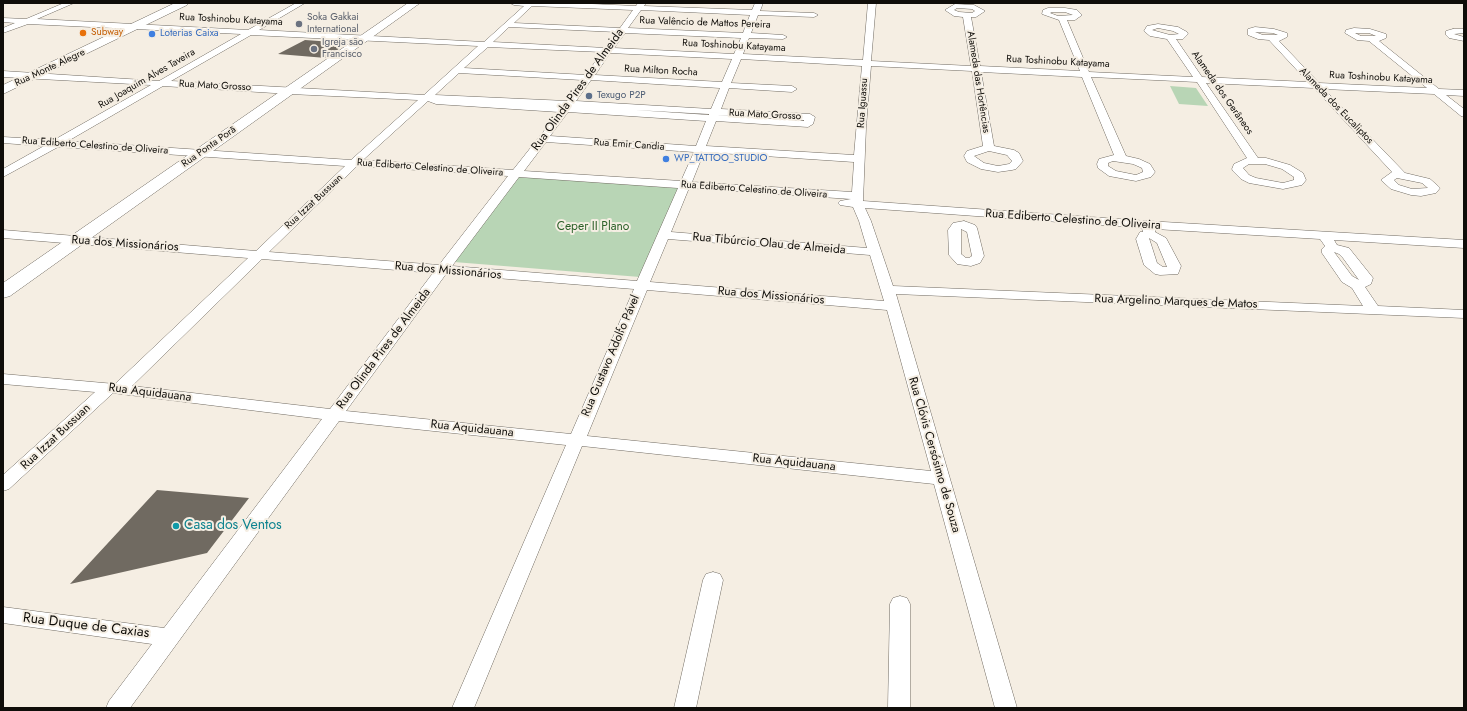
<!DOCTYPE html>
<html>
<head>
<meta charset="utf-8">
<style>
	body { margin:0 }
	#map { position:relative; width:1467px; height:711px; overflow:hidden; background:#f5eee3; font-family:Jost,sans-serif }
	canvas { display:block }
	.frame { position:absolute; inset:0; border:4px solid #0f0d09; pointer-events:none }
</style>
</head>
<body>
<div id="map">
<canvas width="1467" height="711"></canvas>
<div class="frame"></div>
</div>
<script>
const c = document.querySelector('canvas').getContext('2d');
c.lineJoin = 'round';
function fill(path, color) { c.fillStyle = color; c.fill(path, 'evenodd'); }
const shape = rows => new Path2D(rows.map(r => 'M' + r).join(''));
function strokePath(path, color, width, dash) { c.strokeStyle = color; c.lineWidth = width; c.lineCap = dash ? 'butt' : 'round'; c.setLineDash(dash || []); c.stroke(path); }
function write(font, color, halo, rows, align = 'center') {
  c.font = font + ' Jost,sans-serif'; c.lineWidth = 4; c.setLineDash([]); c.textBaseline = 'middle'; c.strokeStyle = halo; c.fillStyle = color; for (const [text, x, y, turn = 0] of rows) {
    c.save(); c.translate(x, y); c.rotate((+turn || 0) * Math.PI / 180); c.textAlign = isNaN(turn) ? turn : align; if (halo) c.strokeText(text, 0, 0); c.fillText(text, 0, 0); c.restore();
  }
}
fill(shape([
	[1170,86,1196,88,1208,106,1179,104],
	[519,176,678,188,640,277,454,262]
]), '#b8d5b5');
fill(shape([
	[305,40,347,43,326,58,278,54],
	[157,490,249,498,207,553,70,584]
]), '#706a61');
const street = shape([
	[64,3,74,3,37,19,248,30,296,3,305,3,259,30,484,42,524,6,514,5,510,3,570,3,636,6,638,3,646,3,644,6,752,10,755,3,763,3,760,11,814,13,818,15,814,17,758,15,751,33,783,35,787,37,783,39,749,38,743,54,863,60,868,3,876,3,871,61,971,66,963,17,954,16,945,10,955,4,974,5,985,11,976,17,971,17,980,66,1080,71,1059,20,1042,14,1043,10,1048,8,1065,8,1077,10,1082,15,1075,20,1067,20,1089,72,1193,77,1167,39,1150,36,1144,31,1147,26,1158,24,1178,27,1187,32,1188,34,1183,39,1176,39,1202,77,1308,82,1269,40,1258,39,1248,35,1248,29,1255,27,1274,29,1287,33,1287,37,1279,41,1319,83,1427,88,1369,41,1357,40,1345,33,1346,30,1354,28,1370,29,1386,34,1386,38,1379,41,1439,89,1464,90,1464,96,1446,95,1464,109,1464,117,1461,116,1434,94,1324,89,1405,173,1430,179,1438,186,1440,188,1436,193,1421,196,1411,195,1391,189,1381,180,1392,172,1314,88,1206,83,1258,158,1266,158,1290,165,1303,173,1306,180,1302,185,1283,189,1249,183,1241,179,1233,171,1232,169,1234,164,1247,158,1197,82,1091,77,1126,156,1139,159,1150,164,1155,172,1151,177,1136,181,1109,176,1098,168,1097,164,1099,159,1114,155,1082,77,981,72,994,146,1014,150,1019,153,1023,161,1016,169,1012,170,998,172,981,169,967,162,964,156,967,151,983,146,972,71,871,66,866,127,863,201,1147,221,1464,240,1464,248,1334,240,1337,245,1349,248,1373,278,1371,284,1365,287,1378,306,1464,310,1464,318,896,294,1017,708,995,708,934,484,582,446,474,708,452,708,566,445,339,421,130,708,106,708,109,701,152,644,3,623,3,607,164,628,322,419,113,393,9,489,3,491,3,475,95,392,3,384,3,374,115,384,248,258,3,238,3,230,256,251,345,166,58,147,3,177,3,169,44,146,3,143,3,137,54,140,151,85,3,77,3,71,159,81,241,34,28,24,3,33,3,28,15,23,3,22,3,18,26,19,64,3],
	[532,6,633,10,620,28,514,23,532,6],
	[957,8,972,9,975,11,972,13,959,12,954,10,957,8],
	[641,10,750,15,743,33,628,28,641,10],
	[1052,12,1065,12,1073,15,1058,16,1050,13,1052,12],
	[509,27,617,32,606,48,493,42,509,27],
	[1158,28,1173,31,1179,34,1170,35,1152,30,1158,28],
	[1255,32,1273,33,1278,35,1263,35,1255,32],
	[625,33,741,38,734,54,614,48,625,33],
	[1355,33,1369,33,1376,36,1361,36,1355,33],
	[251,35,478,46,424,95,171,81,251,35],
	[488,47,602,52,586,75,464,68,488,47],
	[610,53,732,59,722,82,595,75,610,53],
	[741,59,862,66,854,155,706,146,716,121,808,127,813,124,815,117,810,114,721,109,729,88,792,92,797,89,792,86,731,83,741,59],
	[459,73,582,80,567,101,435,95,459,73],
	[591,80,720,88,711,109,576,101,591,80],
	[163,86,290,94,418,100,351,160,68,141,163,86],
	[428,101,436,104,559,112,513,170,363,160,428,101],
	[635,110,709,114,709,115,635,110],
	[568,112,706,121,696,146,550,136,568,112],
	[718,115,719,115,804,120,804,121,718,115],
	[546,142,694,152,681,181,524,171,546,142],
	[989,151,1007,155,1012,161,1009,164,998,166,984,163,974,156,989,151],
	[704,152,854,162,852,192,692,182,704,152],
	[1113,161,1133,164,1142,168,1143,172,1136,175,1116,171,1108,166,1108,163,1113,161],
	[1249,164,1265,164,1282,169,1294,177,1294,180,1283,183,1256,178,1249,175,1243,168,1249,164],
	[357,166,508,176,439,265,269,252,357,166],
	[519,177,678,188,637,281,452,266,519,177],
	[1397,178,1422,183,1428,188,1412,189,1399,185,1394,180,1397,178],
	[689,188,851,199,840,201,838,203,840,205,853,207,859,221,867,248,671,232,689,188],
	[865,208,1142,228,1143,232,1140,232,1136,239,1144,265,1155,274,1160,275,1178,274,1181,266,1166,238,1155,232,1155,229,1320,239,1325,246,1322,249,1322,253,1342,282,1352,288,1363,306,893,286,871,221,865,208],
	[1149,238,1157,243,1167,267,1163,267,1157,263,1149,238],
	[668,239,870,255,884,301,650,282,668,239],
	[1334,252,1339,254,1343,258,1359,280,1352,276,1334,252],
	[262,259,433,273,330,409,132,386,262,259],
	[446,274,634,289,571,434,346,411,446,274],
	[647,290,887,310,931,471,587,436,647,290],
	[1453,29,1464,29,1464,33,1454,34,1464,37,1464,41,1449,38,1446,35,1446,31,1453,29],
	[964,221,975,225,977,228,984,256,980,263,971,266,957,264,949,255,948,230,953,223,964,221],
	[961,229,967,232,972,256,969,258,966,258,961,254,961,229],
	[713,572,720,574,723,580,696,708,674,708,703,580,706,574,713,572],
	[900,596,907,598,910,604,910,708,888,708,890,604,893,598,900,596]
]);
const secondary = shape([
	[175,3,188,3,187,5,3,94,3,85,175,3],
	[408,3,420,3,10,296,3,298,3,283,408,3]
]);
strokePath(street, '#716b62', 1);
strokePath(secondary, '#716b62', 1);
fill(street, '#fff');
fill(secondary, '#fff');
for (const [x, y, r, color] of [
	[299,24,4,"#6b7280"],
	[83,33,4,"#e8710a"],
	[152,34,4,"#3f7fe0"],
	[314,49,4,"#6b7280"],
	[589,96,4,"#5c6f8a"],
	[666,159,4,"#3f7fe0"],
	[176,526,4,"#0f9aa8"]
]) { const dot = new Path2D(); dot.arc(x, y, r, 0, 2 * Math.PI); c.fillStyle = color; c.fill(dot); strokePath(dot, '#f5eee3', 1.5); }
write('10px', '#5b616d', '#f5eee3', [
	["Soka Gakkai",307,18],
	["International",307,30],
	["Igreja são",322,43],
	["Francisco",322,55]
], 'left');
write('10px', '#0f0d09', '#f5eee3', [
	["Rua Toshinobu Katayama",231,20,3],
	["Rua Valêncio de Mattos Pereira",705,23,2],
	["Rua Toshinobu Katayama",734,46,3],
	["Rua Toshinobu Katayama",1058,62,3],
	["Rua Monte Alegre",50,68,-25],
	["Rua Milton Rocha",661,71,3],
	["Rua Toshinobu Katayama",1381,78,3],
	["Rua Joaquim Alves Taveira",147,79,-30],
	["Alameda das Hortências",978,82,81],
	["Rua Mato Grosso",215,86,3],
	["Alameda dos Gerâneos",1222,93,55],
	["Rua Iguassu",863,103,-86],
	["Alameda dos Eucaliptos",1336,106,46],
	["Rua Mato Grosso",765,115,3],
	["Rua Emir Candia",629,145,4],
	["Rua Ediberto Celestino de Oliveira",95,146,4],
	["Rua Ponta Porã",209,147,-35],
	["Rua Ediberto Celestino de Oliveira",430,168,4],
	["Rua Ediberto Celestino de Oliveira",754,190,4],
	["Rua Izzat Bussuan",314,202,-43]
]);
write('10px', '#c56008', '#f5eee3', [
	["Subway",91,33]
], 'left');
write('10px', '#366cbe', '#f5eee3', [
	["Loterias Caixa",160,34],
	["WP_TATTOO_STUDIO",674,159]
], 'left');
write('10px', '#4e5e75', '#f5eee3', [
	["Texugo P2P",597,96]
], 'left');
write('12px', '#0f0d09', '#f5eee3', [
	["Rua Olinda Pires de Almeida",578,90,-54],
	["Rua Ediberto Celestino de Oliveira",1073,220,4],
	["Rua dos Missionários",125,244,4],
	["Rua Tibúrcio Olau de Almeida",769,244,5],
	["Rua dos Missionários",448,271,5],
	["Rua dos Missionários",771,296,5],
	["Rua Argelino Marques de Matos",1176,302,2],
	["Rua Olinda Pires de Almeida",384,349,-53],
	["Rua Gustavo Adolfo Pável",611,356,-67],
	["Rua Aquidauana",150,393,7],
	["Rua Aquidauana",472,429,6],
	["Rua Izzat Bussuan",56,437,-43],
	["Rua Clóvis Cersósimo de Souza",934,455,74],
	["Rua Aquidauana",794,463,6]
]);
write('12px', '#2c6129', '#f5eee3', [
	["Ceper II Plano",593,227]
]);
write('14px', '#0d838f', '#f5eee3', [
	["Casa dos Ventos",184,526]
], 'left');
write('14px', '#0f0d09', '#f5eee3', [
	["Rua Duque de Caxias",86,626,7]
]);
</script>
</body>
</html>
